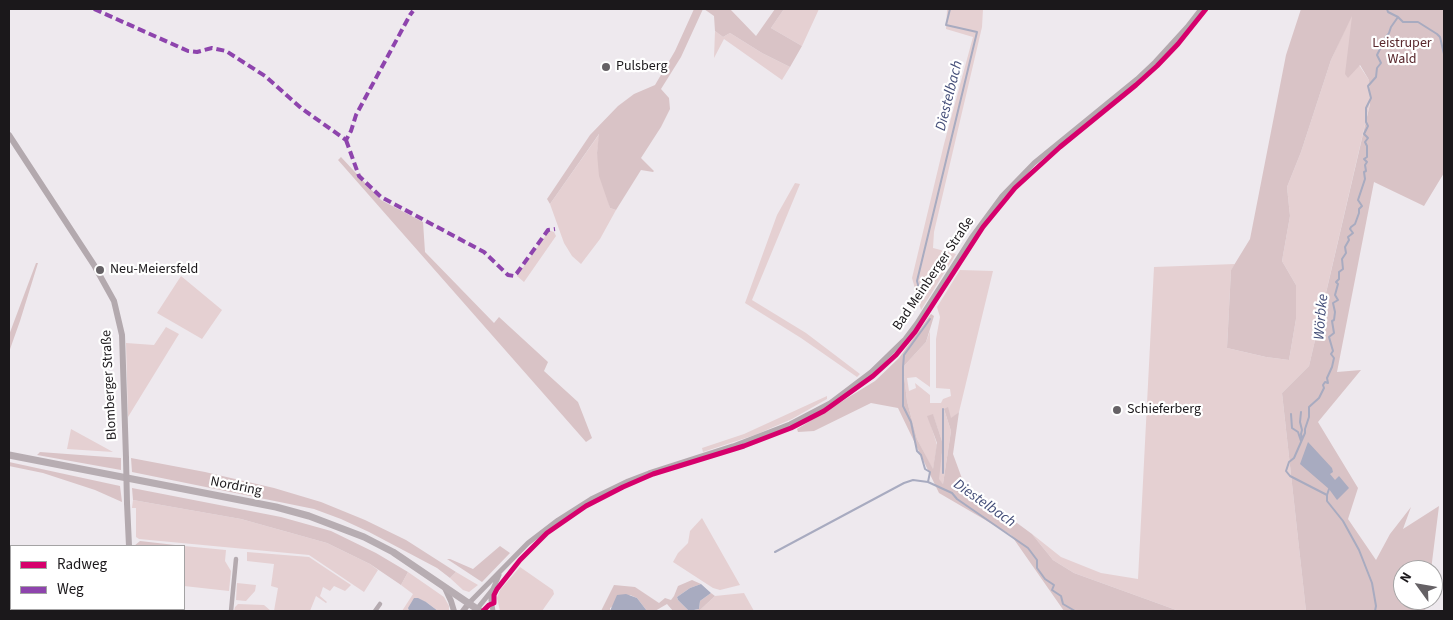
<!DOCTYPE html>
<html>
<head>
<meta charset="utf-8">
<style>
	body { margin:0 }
	#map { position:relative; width:1453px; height:620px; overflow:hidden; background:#eee9ee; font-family:"Source Sans 3",sans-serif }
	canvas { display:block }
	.frame { position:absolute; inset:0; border:10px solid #1b181b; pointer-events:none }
	.legend { position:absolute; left:10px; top:545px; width:175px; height:65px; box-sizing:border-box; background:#fff; border:1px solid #a4a3a4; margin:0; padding:6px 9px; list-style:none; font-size:15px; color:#1b181b }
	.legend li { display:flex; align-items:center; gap:10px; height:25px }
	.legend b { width:25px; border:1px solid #a4a3a4 }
	.north { position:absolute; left:1393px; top:560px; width:50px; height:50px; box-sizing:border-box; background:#fff; border:1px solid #a4a3a4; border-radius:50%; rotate:302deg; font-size:14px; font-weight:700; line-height:20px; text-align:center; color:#1b181b }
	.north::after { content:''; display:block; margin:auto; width:18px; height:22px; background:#656165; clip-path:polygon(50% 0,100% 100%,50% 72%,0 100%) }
</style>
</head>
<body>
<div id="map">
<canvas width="1453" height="620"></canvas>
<div class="frame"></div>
<ul class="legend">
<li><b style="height:6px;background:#d6006c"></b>Radweg</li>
<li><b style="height:6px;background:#8e44ad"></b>Weg</li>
</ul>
<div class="north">N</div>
</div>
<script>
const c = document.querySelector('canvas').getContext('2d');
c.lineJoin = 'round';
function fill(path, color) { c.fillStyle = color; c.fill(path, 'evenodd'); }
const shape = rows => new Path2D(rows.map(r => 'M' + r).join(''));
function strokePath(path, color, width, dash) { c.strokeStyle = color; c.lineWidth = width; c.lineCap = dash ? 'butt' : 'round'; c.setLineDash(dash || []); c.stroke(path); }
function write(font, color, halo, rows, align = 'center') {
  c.font = font + ' "Source Sans 3",sans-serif'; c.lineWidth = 4.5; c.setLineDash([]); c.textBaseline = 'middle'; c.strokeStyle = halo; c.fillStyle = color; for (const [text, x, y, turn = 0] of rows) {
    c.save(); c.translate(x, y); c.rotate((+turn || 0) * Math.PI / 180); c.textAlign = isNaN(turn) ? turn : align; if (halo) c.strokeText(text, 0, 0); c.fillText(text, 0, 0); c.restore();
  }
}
fill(shape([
	[784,9,819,9,802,46,771,28],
	[954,9,983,9,982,27,934,232,933,248,956,254,921,310,912,278,944,144,973,37,946,29,947,10],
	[1352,14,1359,65,1369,80,1370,103,1309,366,1282,393,1306,611,1179,611,1074,573,1053,560,1032,534,1061,557,1101,573,1138,579,1154,267,1235,264,1231,270,1227,348,1266,357,1289,360,1296,319,1296,285,1282,261,1290,216,1287,187,1301,152,1331,60],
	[715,31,723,37,730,33,762,53,790,67,782,80,724,39,714,58],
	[600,133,597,153,610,208,616,210,600,239,581,264,572,256,564,243,550,204],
	[795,183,800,184,752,300,806,333,860,374,857,377,801,338,745,303,777,215],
	[551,231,554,232,556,236,524,282,517,276,548,232],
	[960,270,993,271,959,412,951,419,944,409,951,431,943,484,938,479,943,444,933,415,928,416,937,445,933,470,917,439,907,401,903,367,926,342,930,331,930,387,916,377,907,378,909,391,916,388,915,383,930,395,930,403,941,403,943,399,951,396,950,389,936,388,936,339,940,317,937,307],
	[181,276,222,310,202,339,157,313],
	[166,327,179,334,128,417,126,343,154,345],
	[827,396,827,399,792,419,755,435,703,452,702,448,744,434],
	[71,429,113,452,67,449],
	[133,500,241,519,327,543,370,564,378,570,364,592,309,555,139,539,136,537,136,508,132,508],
	[702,518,740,585,720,590,713,588,673,562,678,553,688,543,690,531],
	[184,546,226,550,225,561,231,571,229,591,184,586],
	[247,552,309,557,351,585,345,591,334,586,330,591,323,587,320,596,327,602,326,603,316,596,310,611,274,611,278,588,271,586,274,564,247,561],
	[520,567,553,590,554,594,542,611,500,611,497,598,500,590],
	[408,572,444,597,449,606,449,611,438,611,426,602,408,608,409,611,402,611,413,594,401,585],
	[456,572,478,585,469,592,463,590,450,578],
	[237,583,256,585,255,591,246,601,236,600],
	[744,593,754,611,699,611,715,596],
	[238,604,264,605,271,611,234,611,235,607]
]), '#e5d0d2');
fill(shape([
	[694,9,703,9,681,57,661,89,669,98,670,109,661,127,641,158,654,171,653,172,641,170,616,210,610,208,599,176,597,153,599,134,550,204,547,199,590,135,618,106,634,94,655,85,675,51],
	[704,9,730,9,756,36,775,9,784,9,771,28,802,46,790,67,762,53,730,33,723,37,715,31,714,16],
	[1301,9,1444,9,1444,173,1424,206,1374,182,1337,372,1361,370,1318,422,1358,488,1348,519,1376,560,1390,534,1411,507,1403,529,1439,506,1431,570,1403,570,1403,600,1427,600,1425,611,1306,611,1282,393,1309,366,1370,104,1369,80,1360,65,1348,78,1345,74,1352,16,1331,60,1301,152,1287,187,1290,216,1282,261,1296,285,1296,319,1289,360,1266,357,1227,348,1231,270,1250,239,1286,55],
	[341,157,381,200,423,222,425,252,494,323,499,317,548,362,544,371,578,402,592,438,586,442,338,160],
	[36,263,38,263,20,321,9,352,9,335],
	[931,314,934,316,926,342,903,367,907,401,917,439,933,469,937,443,927,416,933,414,943,444,939,479,943,484,951,431,944,409,948,407,951,418,959,412,953,454,964,484,1032,534,1053,560,1074,573,1179,611,1064,611,1011,535,939,493,898,408,871,403,814,431,798,432,797,429,875,381,899,358],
	[40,452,121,458,121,470,37,455],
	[131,458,205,472,274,488,321,502,365,520,406,540,456,572,450,578,437,568,369,532,341,519,314,509,132,472],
	[9,462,120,486,122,502,95,490,43,473,9,466],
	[132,488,281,517,331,531,376,553,408,572,401,585,370,564,327,543,241,519,133,500],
	[140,541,184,546,184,547,134,546],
	[500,546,510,553,482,582,447,559,450,559,473,569],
	[692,580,701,584,690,588,677,597,678,600,689,611,673,611,667,604,655,611,647,611,637,598,630,595,610,608,610,611,601,611,614,585,635,587,659,603,665,598,671,600,674,596,678,586],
	[711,593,715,596,699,611,691,611,699,609,700,601]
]), '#d9c3c6');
fill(shape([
	[1308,442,1332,468,1333,472,1330,474,1335,480,1339,476,1349,488,1337,500,1329,489,1300,464],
	[701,584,711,593,700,601,699,609,689,611,678,600,677,597,690,588],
	[626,594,637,598,647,611,610,611,617,595],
	[414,598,418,598,426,602,438,611,409,611,408,608]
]), '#a8abc0');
strokePath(shape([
	[1398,17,1403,22,1418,22,1437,34,1440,37,1444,54],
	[922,300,917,281,977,32,946,25,950,9],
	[930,319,904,355,903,367,903,406,911,422,917,451,921,455,925,469,930,472,928,482,952,493,957,499,1028,548,1037,560,1037,568,1045,579,1054,585,1052,590,1061,596,1063,604,1075,611],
	[943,409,943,473],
	[1301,412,1300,422,1302,430,1301,434,1302,438],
	[1291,414,1292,428,1298,432,1301,441],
	[1327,495,1329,489],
	[775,552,904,483,913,480,928,482],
	[1375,611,1376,606,1372,583,1359,550,1343,521,1327,501,1327,495,1290,476,1286,471,1289,462,1294,458,1305,433,1305,429,1309,417,1309,407,1319,398,1324,388,1323,385,1325,382,1328,383,1327,378,1332,367,1334,358,1331,354,1333,351,1329,337,1334,333,1332,321,1334,320,1335,312,1333,303,1338,300,1335,295,1338,284,1336,282,1339,279,1339,272,1343,269,1342,259,1346,253,1345,247,1349,240,1348,237,1353,233,1350,229,1351,227,1355,224,1359,213,1359,209,1362,206,1358,200,1365,179,1364,172,1366,171,1365,165,1367,162,1364,159,1367,157,1367,146,1365,142,1368,138,1364,134,1368,126,1366,122,1366,108,1371,98,1368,86,1376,77,1377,68,1381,63,1377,55,1380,49,1381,43,1389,33,1391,27,1398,17,1388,12,1387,9]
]), '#a8abc0', 2);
strokePath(shape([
	[231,611,236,559],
	[375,611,380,604]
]), '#b4aaaf', 4.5);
strokePath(shape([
	[492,592,491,600,493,611],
	[469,603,528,543,558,520,591,499,628,481,649,473,733,446,790,424,830,403,871,372,905,339,917,323,971,238,1002,196,1034,163,1137,79,1155,62,1187,27,1201,9],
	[477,609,493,589,499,575]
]), '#b4aaaf', 5);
strokePath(shape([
	[9,135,94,265,114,301,122,335,126,458],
	[127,503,129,546],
	[445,588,451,601,454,611],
	[131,609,131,611],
	[463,611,469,603]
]), '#b3a9ae', 6);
strokePath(shape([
	[9,455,276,507,309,516,364,537,393,552,480,611]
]), '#b7adb2', 7);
strokePath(shape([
	[126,458,127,503]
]), '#b3a9ae', 6);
strokePath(shape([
	[94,9,188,51,197,52,212,48,226,51,265,76,301,108,346,140,351,131,356,115,410,15,413,11],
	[346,140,359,176,381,197,484,252,508,275,514,276,517,273,548,230,555,229]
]), '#8e44ad', 4, [8, 4]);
strokePath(shape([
	[483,611,489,605,494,603,494,595,497,589,520,560,547,533,586,506,623,487,653,474,744,446,791,428,824,411,873,376,896,355,915,332,983,227,1015,188,1060,147,1136,85,1157,66,1178,44,1206,9]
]), '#d6006c', 5);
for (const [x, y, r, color] of [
	[606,67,5,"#656165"],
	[100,270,5,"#656165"],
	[1117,410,5,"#656165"]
]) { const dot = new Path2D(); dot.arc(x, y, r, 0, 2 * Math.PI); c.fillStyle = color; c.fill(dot); strokePath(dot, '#fff', 2); }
write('14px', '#59282d', '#fff', [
	["Leistruper",1402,44],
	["Wald",1402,60]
]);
write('14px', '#1b181b', '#fff', [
	["Pulsberg",616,67],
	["Neu-Meiersfeld",110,270],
	["Schieferberg",1127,410]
], 'left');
write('14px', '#1b181b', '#fff', [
	["Bad Meinberger Straße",934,274,-56],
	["Blomberger Straße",110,385,-93],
	["Nordring",236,487,11]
]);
write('italic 15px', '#434d78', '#fff', [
	["Diestelbach",950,96,-76],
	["Wörbke",1322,317,-85],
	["Diestelbach",984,504,35]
]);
</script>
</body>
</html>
